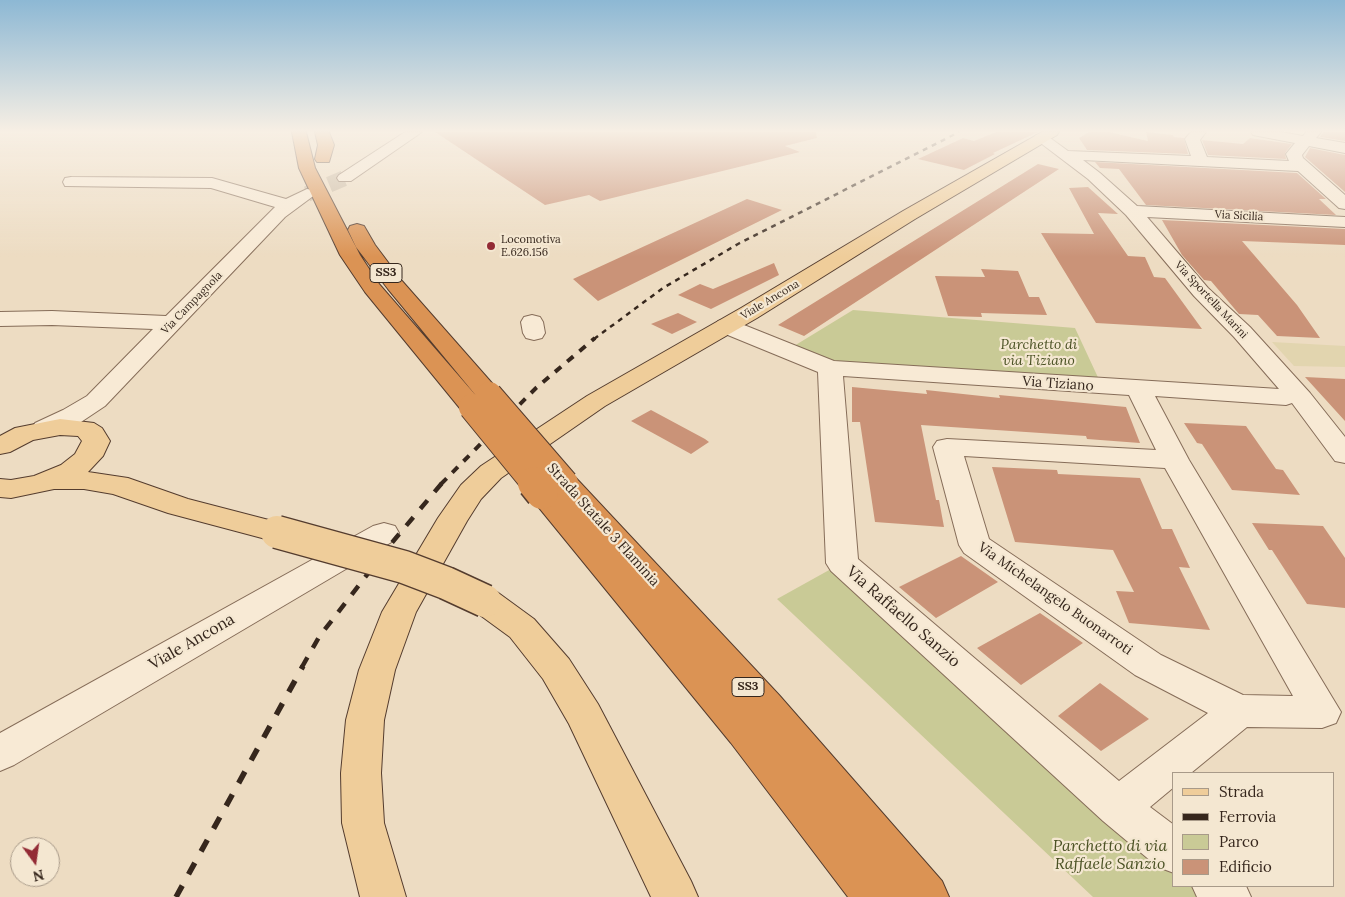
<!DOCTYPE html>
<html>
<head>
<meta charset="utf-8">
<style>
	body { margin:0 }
	#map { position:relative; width:1345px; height:897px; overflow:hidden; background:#eddcc2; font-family:Lora,serif }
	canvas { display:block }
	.legend { position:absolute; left:1172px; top:772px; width:162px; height:115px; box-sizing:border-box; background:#f4e7d1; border:1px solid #a89a89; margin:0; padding:6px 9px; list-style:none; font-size:15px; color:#36271d }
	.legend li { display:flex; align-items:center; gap:10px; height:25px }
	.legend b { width:25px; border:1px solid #a89a89 }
	.north { position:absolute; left:10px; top:837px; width:50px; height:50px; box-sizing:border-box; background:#f4e7d1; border:1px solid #a89a89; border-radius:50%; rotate:166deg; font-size:14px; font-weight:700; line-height:20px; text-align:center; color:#36271d }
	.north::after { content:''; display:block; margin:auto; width:18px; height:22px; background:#932b35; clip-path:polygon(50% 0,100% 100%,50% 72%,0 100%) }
</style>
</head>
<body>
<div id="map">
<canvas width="1345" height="897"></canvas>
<ul class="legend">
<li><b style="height:6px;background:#efcd9a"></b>Strada</li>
<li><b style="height:6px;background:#36271d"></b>Ferrovia</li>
<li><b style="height:14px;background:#c9ca96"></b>Parco</li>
<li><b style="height:14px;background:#ca9378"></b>Edificio</li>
</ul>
<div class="north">N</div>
</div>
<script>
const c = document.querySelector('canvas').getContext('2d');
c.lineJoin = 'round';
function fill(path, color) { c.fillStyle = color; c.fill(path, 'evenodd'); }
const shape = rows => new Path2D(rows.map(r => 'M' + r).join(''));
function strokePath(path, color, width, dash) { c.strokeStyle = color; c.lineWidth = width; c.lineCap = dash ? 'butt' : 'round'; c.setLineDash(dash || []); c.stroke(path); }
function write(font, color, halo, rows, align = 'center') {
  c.font = font + ' Lora,serif'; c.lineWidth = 4.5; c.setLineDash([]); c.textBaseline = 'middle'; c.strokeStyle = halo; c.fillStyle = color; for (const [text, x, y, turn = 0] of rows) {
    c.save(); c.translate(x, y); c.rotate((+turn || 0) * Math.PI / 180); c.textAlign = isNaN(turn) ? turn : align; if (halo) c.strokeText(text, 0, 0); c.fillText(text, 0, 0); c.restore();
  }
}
fill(shape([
	[1272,342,1345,346,1345,367,1294,366]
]), '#e2d5af');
fill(shape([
	[853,310,1075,328,1102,386,839,364,794,346],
	[840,564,1174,855,1174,886,1209,886,1222,897,1093,897,777,599]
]), '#c9ca96');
fill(shape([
	[435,132,816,132,817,138,785,146,800,152,600,201,589,195,545,205],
	[996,132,1038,132,993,153,995,154,964,170,918,159,963,138,974,141],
	[1089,132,1109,132,1148,141,1146,132,1173,135,1174,137,1184,138,1188,154,1087,150,1079,138],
	[1323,132,1345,132,1345,141,1320,137],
	[1250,138,1292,144,1285,153,1286,159,1208,155,1202,140,1243,144],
	[1310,148,1345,155,1345,192,1305,157],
	[1095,162,1297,173,1326,199,1319,199,1336,215,1146,205,1119,169,1100,168],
	[1038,164,1059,169,804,336,778,325],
	[1088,187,1118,214,1098,213,1128,256,1145,257,1154,277,1165,278,1202,329,1096,323,1041,233,1094,234,1069,188],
	[747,199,782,210,598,301,573,279],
	[1162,220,1345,229,1345,245,1242,241,1297,305,1320,338,1277,336,1258,315,1239,314,1211,281,1204,280,1182,255],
	[774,263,779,275,711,309,678,295,700,284,713,289],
	[981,269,1018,271,1029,297,1039,297,1047,315,981,313,982,317,948,316,935,276,985,277],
	[678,313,697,322,672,334,651,324],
	[1305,377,1345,379,1345,421],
	[852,387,927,394,926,390,1000,398,999,395,1126,407,1140,443,1087,439,1086,436,921,425,936,500,939,500,944,527,875,522,860,422,852,422],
	[651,410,705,439,709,442,691,454,631,421],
	[1184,423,1246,426,1276,469,1283,470,1300,495,1232,490,1202,444,1197,443],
	[992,467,1057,470,1058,474,1140,478,1162,529,1172,529,1190,568,1179,567,1210,630,1129,623,1116,591,1134,592,1113,550,1015,542],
	[1252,523,1323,526,1345,558,1345,608,1307,604,1272,550,1269,550],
	[961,556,998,582,936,618,899,587],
	[1040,613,1083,643,1021,685,977,648],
	[1100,683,1149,719,1101,751,1058,716]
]), '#ca9378');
strokePath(shape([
	[307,194,345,178]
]), '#c8b8a1', 16, [16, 8]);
const minor = shape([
	[405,132,422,132,351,181,339,181,337,178,339,175,405,132],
	[1191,132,1206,132,1200,140,1207,157,1289,161,1286,154,1295,143,1253,135,1251,132,1281,132,1303,136,1306,132,1321,132,1316,138,1345,143,1345,153,1309,146,1302,155,1303,158,1345,195,1345,209,1339,208,1298,171,1083,160,1100,173,1137,206,1345,217,1345,227,1147,217,1208,288,1250,327,1310,393,1345,437,1345,463,1335,461,1292,403,1286,405,1155,396,1189,460,1341,712,1336,723,1322,728,1247,727,1191,773,1174,773,1174,787,1150,807,1174,825,1174,873,1158,867,1103,821,831,571,826,563,818,372,718,331,715,326,718,321,726,319,734,321,834,361,1279,389,1234,337,1194,296,1126,215,1088,179,1034,138,1036,135,1041,134,1046,135,1068,151,1191,156,1185,139,1191,132],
	[843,376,1129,395,1156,450,947,439,937,441,933,447,959,545,964,553,1135,675,1208,713,1119,781,858,559,843,376],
	[964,456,1165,468,1293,696,1243,695,1161,655,989,539,964,456],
	[71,177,212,178,286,199,307,189,313,190,316,194,285,217,105,406,81,422,44,437,35,435,31,429,35,423,63,410,87,396,153,329,52,325,0,326,0,312,52,311,166,316,275,207,211,188,65,186,63,182,65,178,71,177],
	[532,315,540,317,543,322,545,333,542,338,534,340,526,338,523,333,521,322,524,317,532,315],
	[384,523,395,526,399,533,395,540,14,765,0,771,0,733,373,526,384,523],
	[1192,886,1246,886,1251,897,1197,897,1192,886]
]);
const major = shape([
	[1042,132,1059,132,1057,135,915,219,757,318,605,406,501,478,481,499,467,521,416,612,395,670,384,720,381,773,384,823,406,897,360,897,342,823,341,773,346,720,359,670,382,612,438,518,461,485,481,466,587,396,741,308,903,211,1042,132],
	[60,419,94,423,102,428,110,441,103,456,88,472,128,478,188,499,288,525,292,532,288,539,277,542,168,513,113,494,84,489,54,489,11,498,0,497,0,479,11,480,34,476,61,465,75,454,82,441,78,436,60,435,33,440,10,452,0,454,0,436,15,428,60,419],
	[485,589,497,592,534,619,569,659,598,704,691,881,698,897,651,897,569,724,543,679,510,637,473,610,468,601,473,592,485,589]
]);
const highway = shape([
	[292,132,306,132,315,168,360,255,379,284,478,398,388,289,356,247,348,230,350,226,357,224,364,226,375,245,402,281,498,390,502,395,498,400,489,403,480,400,485,407,481,412,472,415,463,412,365,292,340,255,299,168,292,132],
	[315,132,329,132,334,145,329,162,317,162,315,159,318,145,315,132],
	[565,474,575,477,779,695,942,881,949,897,848,897,731,743,527,493,532,486,542,484,554,488,551,483,555,477,565,474]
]);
strokePath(minor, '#866d59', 2);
strokePath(major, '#543c2e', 2);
strokePath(highway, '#543c2e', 2);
fill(minor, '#f8ead5');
fill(major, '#efcd9a');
fill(highway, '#db9354');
strokePath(shape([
	[594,339,663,288,738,244,959,132]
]), '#36271d', 2.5, [5, 5]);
strokePath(shape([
	[441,484,536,388,595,338]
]), '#36271d', 4, [8, 8]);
strokePath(shape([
	[302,667,319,637,390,545,442,483]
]), '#36271d', 4.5, [11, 11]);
strokePath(shape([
	[176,897,303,666]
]), '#36271d', 5.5, [13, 13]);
const majorBridge = shape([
	[277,532,404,567,446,583,485,601]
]);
const highwayBridgeFar1 = shape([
	[489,395,565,483],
	[472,407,535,484]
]);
const highwayBridge = shape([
	[534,483,542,493]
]);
strokePath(majorBridge, '#543c2e', 35, []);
strokePath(highwayBridgeFar1, '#543c2e', 28, []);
strokePath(highwayBridge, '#543c2e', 35, []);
strokePath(majorBridge, '#efcd9a', 32);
strokePath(highwayBridgeFar1, '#db9354', 26);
strokePath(highwayBridge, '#db9354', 32);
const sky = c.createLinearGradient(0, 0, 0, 257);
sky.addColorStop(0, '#8db8d4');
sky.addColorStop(0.51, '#f7efe4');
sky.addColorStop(1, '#f7efe400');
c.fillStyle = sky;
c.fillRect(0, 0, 1345, 257);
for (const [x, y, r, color] of [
	[491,246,5,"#932b35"]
]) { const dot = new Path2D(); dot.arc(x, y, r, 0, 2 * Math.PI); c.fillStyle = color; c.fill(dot); strokePath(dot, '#f4e7d1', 2); }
write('11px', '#36271d', '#f4e7d1', [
	["Via Sicilia",1239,216,3],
	["Viale Ancona",770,300,-31],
	["Via Sportella Marini",1211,300,47],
	["Via Campagnola",192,303,-46]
]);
write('11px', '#36271d', '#f4e7d1', [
	["Locomotiva",501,240],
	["E.626.156",501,253]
], 'left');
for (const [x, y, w] of [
	[386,273,32],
	[748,687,32]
]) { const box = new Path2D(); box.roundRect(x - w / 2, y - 9.5, w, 19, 4); c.fillStyle = '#f4e7d1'; c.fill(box); strokePath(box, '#36271d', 1); }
write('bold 12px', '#36271d', null, [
	["SS3",386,273],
	["SS3",748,687]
]);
write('italic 14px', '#4b5224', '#f4e7d1', [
	["Parchetto di",1039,345],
	["via Tiziano",1039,361]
]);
write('14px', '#36271d', '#f4e7d1', [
	["Via Tiziano",1058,384,4],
	["Strada Statale 3 Flaminia",603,525,48],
	["Via Michelangelo Buonarroti",1055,599,35]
]);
write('16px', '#36271d', '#f4e7d1', [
	["Via Raffaello Sanzio",903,617,41],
	["Viale Ancona",192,642,-30]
]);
write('italic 16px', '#4b5224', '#f4e7d1', [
	["Parchetto di via",1110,846],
	["Raffaele Sanzio",1110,864]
]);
</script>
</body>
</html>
